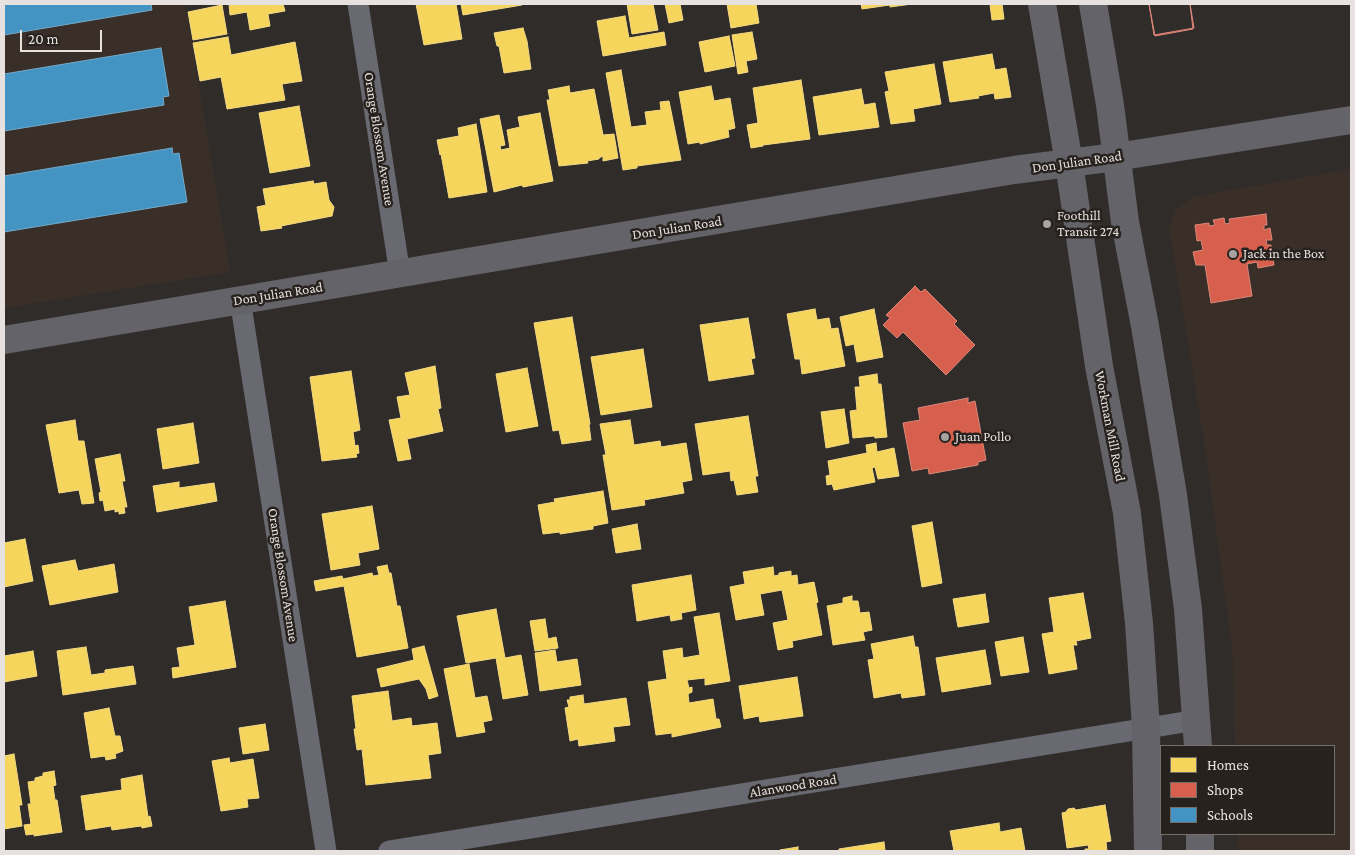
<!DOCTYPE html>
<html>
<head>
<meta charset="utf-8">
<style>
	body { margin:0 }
	#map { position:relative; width:1355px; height:855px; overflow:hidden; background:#302c2a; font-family:"Crimson Pro",serif }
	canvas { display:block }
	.frame { position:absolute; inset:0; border:5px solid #e7e2df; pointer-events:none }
	.legend { position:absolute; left:1160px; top:745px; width:175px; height:90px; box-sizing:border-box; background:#28221e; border:1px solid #746f6b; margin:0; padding:6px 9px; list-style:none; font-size:15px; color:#e7e2df }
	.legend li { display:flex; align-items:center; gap:10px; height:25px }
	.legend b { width:25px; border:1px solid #746f6b }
	.scale { position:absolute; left:20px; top:30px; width:82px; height:22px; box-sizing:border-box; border:2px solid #e7e2df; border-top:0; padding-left:6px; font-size:15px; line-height:18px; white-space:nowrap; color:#e7e2df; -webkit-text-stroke:4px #28221e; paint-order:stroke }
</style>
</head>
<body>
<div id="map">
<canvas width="1355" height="855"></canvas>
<div class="frame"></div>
<ul class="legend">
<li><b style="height:14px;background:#f6d55c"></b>Homes</li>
<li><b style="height:14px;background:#d6604d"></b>Shops</li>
<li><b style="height:14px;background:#4393c3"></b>Schools</li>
</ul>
<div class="scale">20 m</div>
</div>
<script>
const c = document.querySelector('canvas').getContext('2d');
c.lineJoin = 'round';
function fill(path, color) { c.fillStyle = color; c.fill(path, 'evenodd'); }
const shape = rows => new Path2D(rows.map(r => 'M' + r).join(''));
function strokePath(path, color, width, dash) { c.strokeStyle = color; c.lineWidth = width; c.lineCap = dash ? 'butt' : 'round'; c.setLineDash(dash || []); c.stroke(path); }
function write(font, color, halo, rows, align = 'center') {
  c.font = font + ' "Crimson Pro",serif'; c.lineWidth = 5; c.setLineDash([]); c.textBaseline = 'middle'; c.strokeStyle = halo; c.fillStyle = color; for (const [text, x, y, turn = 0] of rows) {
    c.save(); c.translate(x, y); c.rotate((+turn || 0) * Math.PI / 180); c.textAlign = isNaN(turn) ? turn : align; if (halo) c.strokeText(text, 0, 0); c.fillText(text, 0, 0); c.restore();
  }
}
fill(shape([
	[4,4,185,4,230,272,4,308],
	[1351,169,1351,851,1238,851,1238,834,1334,834,1334,746,1235,746,1233,656,1205,447,1169,228,1175,211,1192,197]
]), '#3a2f28');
const homes = shape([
	[229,4,283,4,285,11,268,14,270,26,250,30,247,12,230,15,229,4],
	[416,4,456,4,462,39,424,45,416,4],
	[461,4,521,4,522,5,463,15,461,4],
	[627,4,653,4,658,30,632,34,627,4],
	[665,4,680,4,683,20,669,23,665,4],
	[727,4,756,4,759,23,731,28,727,4],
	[861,4,912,4,890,7,890,5,862,9,861,4],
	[990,4,1002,4,1004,19,992,20,990,4],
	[222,5,227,34,193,40,188,12,222,5],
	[625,16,629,38,664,32,666,45,603,56,597,21,625,16],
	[523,28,527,41,531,69,504,73,499,46,497,46,494,33,523,28],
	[752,32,757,59,746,61,748,72,738,74,732,35,752,32],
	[729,36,735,66,705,72,699,42,729,36],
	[228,37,231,55,295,42,302,81,282,84,285,100,227,109,221,77,200,81,193,43,228,37],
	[992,54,995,70,1006,68,1011,97,995,99,994,93,978,96,979,98,950,102,943,62,992,54],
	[934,64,941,104,913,109,915,121,891,124,885,92,889,91,885,72,934,64],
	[621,70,631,127,647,125,645,112,661,110,660,102,669,101,681,160,637,166,637,168,623,170,606,73,621,70],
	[801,80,810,139,763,145,763,146,751,148,747,125,758,123,753,88,801,80],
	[569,86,570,93,594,89,603,135,614,134,618,158,603,161,603,156,599,158,599,159,587,161,588,163,559,166,547,100,550,100,548,90,569,86],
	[711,86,714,101,730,98,735,128,728,130,729,137,700,144,700,142,688,144,679,92,711,86],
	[861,89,864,105,875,103,879,127,819,135,813,97,861,89],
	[299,106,310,166,270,173,259,113,299,106],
	[540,113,553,181,523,187,522,185,494,192,480,119,499,115,505,145,500,146,501,150,510,148,507,130,520,127,518,117,540,113],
	[476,124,487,192,449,198,441,154,440,155,437,140,459,136,458,128,476,124],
	[313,181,314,184,326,182,329,200,334,207,332,216,281,226,282,228,261,231,257,207,266,205,263,189,313,181],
	[815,309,817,320,829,318,831,329,838,328,845,366,802,374,800,359,795,359,787,314,815,309],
	[874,309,883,357,857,362,854,344,846,346,840,317,874,309],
	[572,317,590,424,589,425,591,440,562,444,559,430,553,431,534,323,572,317],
	[748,318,755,358,751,359,754,374,709,381,700,325,748,318],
	[643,349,652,407,601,415,591,357,643,349],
	[435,366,441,408,438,409,443,431,407,439,411,459,398,461,389,420,401,418,397,397,410,395,405,373,435,366],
	[527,368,538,426,506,432,496,374,527,368],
	[351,371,360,430,353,432,355,446,358,445,359,453,356,454,357,457,322,461,310,377,351,371],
	[877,374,878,384,881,384,887,437,875,438,874,436,853,438,850,411,857,410,855,387,860,387,859,377,877,374],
	[844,409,849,443,826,448,821,412,844,409],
	[748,416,758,476,755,476,758,492,737,495,734,480,731,481,730,471,703,475,695,424,748,416],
	[75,420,78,441,84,441,94,503,82,504,79,490,59,493,46,425,75,420],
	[630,420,634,445,660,441,661,447,686,443,692,480,682,482,684,493,644,500,645,505,612,510,603,455,606,455,600,424,630,420],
	[193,423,199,463,163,469,157,429,193,423],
	[876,443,877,452,894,448,899,476,878,479,875,467,872,468,875,482,834,490,832,484,827,485,826,476,830,475,828,461,867,453,866,445,876,443],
	[120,454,125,481,122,481,127,507,124,507,125,513,119,514,119,511,115,512,115,509,105,511,103,500,100,501,99,493,101,492,95,459,120,454],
	[179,482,179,488,214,483,217,501,157,512,153,486,179,482],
	[603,491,608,523,593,526,593,529,560,534,560,532,543,534,538,505,555,502,554,499,603,491],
	[372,506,379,549,358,553,360,565,331,570,322,514,372,506],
	[932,522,942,583,922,587,912,526,932,522],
	[637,524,641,549,616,553,612,529,637,524],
	[25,539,33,581,4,587,4,543,25,539],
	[75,560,78,571,114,564,118,592,50,605,42,566,75,560],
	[387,565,389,573,391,573,397,606,400,606,408,648,357,657,344,586,316,591,314,581,342,576,343,579,372,573,373,576,379,575,377,567,387,565],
	[773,567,774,576,779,575,779,573,791,571,791,576,797,575,798,585,814,582,818,602,816,603,822,635,792,641,793,647,778,650,773,623,788,620,782,590,760,594,764,615,736,620,730,587,745,584,743,572,773,567],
	[691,575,696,610,681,613,682,619,671,621,670,615,637,621,632,585,691,575],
	[1083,593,1091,638,1076,641,1077,645,1073,645,1077,669,1049,674,1042,634,1054,632,1049,598,1083,593],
	[985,594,989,622,958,627,953,599,985,594],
	[852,596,852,601,858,601,860,613,869,612,872,630,863,632,865,640,833,645,827,606,843,603,843,598,852,596],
	[225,601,236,667,173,678,172,668,180,667,177,648,195,645,189,607,225,601],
	[496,609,505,658,521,655,528,695,503,699,496,658,466,663,457,616,496,609],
	[719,613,730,681,705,685,705,678,687,680,689,688,692,687,692,692,688,694,689,703,713,699,716,719,719,719,721,727,672,737,672,733,656,735,648,682,667,679,663,651,682,648,683,658,700,655,694,617,719,613],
	[545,619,548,639,556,637,558,648,535,651,530,621,545,619],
	[913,636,915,647,918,647,925,695,902,698,901,693,874,698,868,660,874,659,871,644,913,636],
	[1023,637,1029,672,1001,676,995,642,1023,637],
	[424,646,438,696,429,699,426,689,419,679,381,687,377,669,414,660,412,649,424,646],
	[86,647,91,675,105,673,105,670,133,666,136,684,63,695,57,651,86,647],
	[555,650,557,662,577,659,581,685,540,691,535,653,555,650],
	[985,650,991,684,942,692,936,658,985,650],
	[33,651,37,676,4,682,4,656,33,651],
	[469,664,475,698,487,696,492,720,483,722,485,732,457,737,444,669,469,664],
	[797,677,803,716,760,722,759,716,744,719,739,686,797,677],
	[388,691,392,721,411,718,412,726,437,723,441,753,428,755,431,778,366,785,362,749,357,750,354,729,356,729,352,696,388,691],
	[583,695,584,704,626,698,630,725,613,727,615,741,579,746,578,739,570,741,565,708,569,707,567,700,570,700,570,697,583,695],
	[109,708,115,736,120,736,123,751,115,754,116,758,106,760,105,756,91,758,84,713,109,708],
	[265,724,269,750,243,754,239,728,265,724],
	[14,754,22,805,19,805,22,826,4,829,4,756,14,754],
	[229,758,230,763,253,759,259,798,247,799,248,807,221,811,212,761,229,758],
	[54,771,56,785,53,786,55,800,57,800,62,832,34,836,34,834,26,835,24,825,31,824,28,804,31,804,28,782,35,781,35,778,43,776,43,773,54,771],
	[142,775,148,817,150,816,152,826,142,828,141,826,112,830,111,826,86,830,81,796,122,790,121,779,142,775],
	[1105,805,1111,841,1106,842,1107,851,1085,851,1085,849,1089,849,1088,845,1067,848,1062,813,1066,812,1068,809,1074,808,1076,810,1105,805],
	[999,823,1000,832,1021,828,1025,851,954,851,950,831,999,823],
	[884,842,885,851,839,851,839,849,884,842],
	[798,847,798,851,780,850,798,847]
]);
fill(homes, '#f6d55c');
strokePath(homes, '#f2d983', 1);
const shops = shape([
	[1149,4,1190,4,1193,29,1155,36,1149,4],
	[1149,4,1190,4,1194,28,1154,35,1149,4],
	[1266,214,1267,225,1264,225,1264,230,1270,228,1272,240,1266,240,1267,245,1271,245,1274,265,1258,268,1257,262,1247,264,1252,296,1211,303,1205,265,1196,265,1193,252,1203,250,1201,240,1197,241,1195,225,1209,223,1209,226,1215,225,1213,220,1224,218,1225,224,1230,223,1229,219,1266,214],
	[915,286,921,292,925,289,957,321,954,324,975,345,946,375,903,332,897,338,883,325,890,318,886,315,915,286],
	[968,398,968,403,975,401,986,460,978,462,978,465,929,474,928,468,912,471,903,423,920,420,918,408,968,398]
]);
fill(shops, '#d6604d');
strokePath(shops, '#db8779', 1);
const schools = shape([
	[4,4,151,4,152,10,4,35,4,4],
	[161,48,169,96,163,97,164,105,4,131,4,74,161,48],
	[172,148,173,154,179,153,187,202,4,232,4,176,172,148]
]);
fill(schools, '#4393c3');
strokePath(schools, '#74abcb', 1);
strokePath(shape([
	[358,4,400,274],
	[240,299,326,851],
	[389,851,1197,720]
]), '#686971', 21);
strokePath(shape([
	[1042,4,1069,163,1099,366,1127,513,1139,623,1146,728,1148,851],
	[1093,4,1110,105,1125,222,1145,326,1173,495,1188,609,1198,746],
	[4,340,1014,170,1116,157,1351,120],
	[1200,851,1200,834]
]), '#636369', 28);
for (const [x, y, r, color] of [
	[1047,224,5,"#a7a2a0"],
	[1233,254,5,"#a7a2a0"],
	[945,437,5,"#a7a2a0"]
]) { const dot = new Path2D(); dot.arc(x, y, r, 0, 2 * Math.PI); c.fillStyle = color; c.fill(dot); strokePath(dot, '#28221e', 2); }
write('14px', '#e7e2df', '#28221e', [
	["Orange Blossom Avenue",379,139,81],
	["Don Julian Road",1077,162,-8],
	["Don Julian Road",677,228,-9],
	["Don Julian Road",278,294,-9],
	["Workman Mill Road",1110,426,79],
	["Orange Blossom Avenue",283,575,81],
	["Alanwood Road",793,786,-9]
]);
write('14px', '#e7e2df', '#28221e', [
	["Foothill",1057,216],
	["Transit 274",1057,232],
	["Jack in the Box",1243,254],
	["Juan Pollo",955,437]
], 'left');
</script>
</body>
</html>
